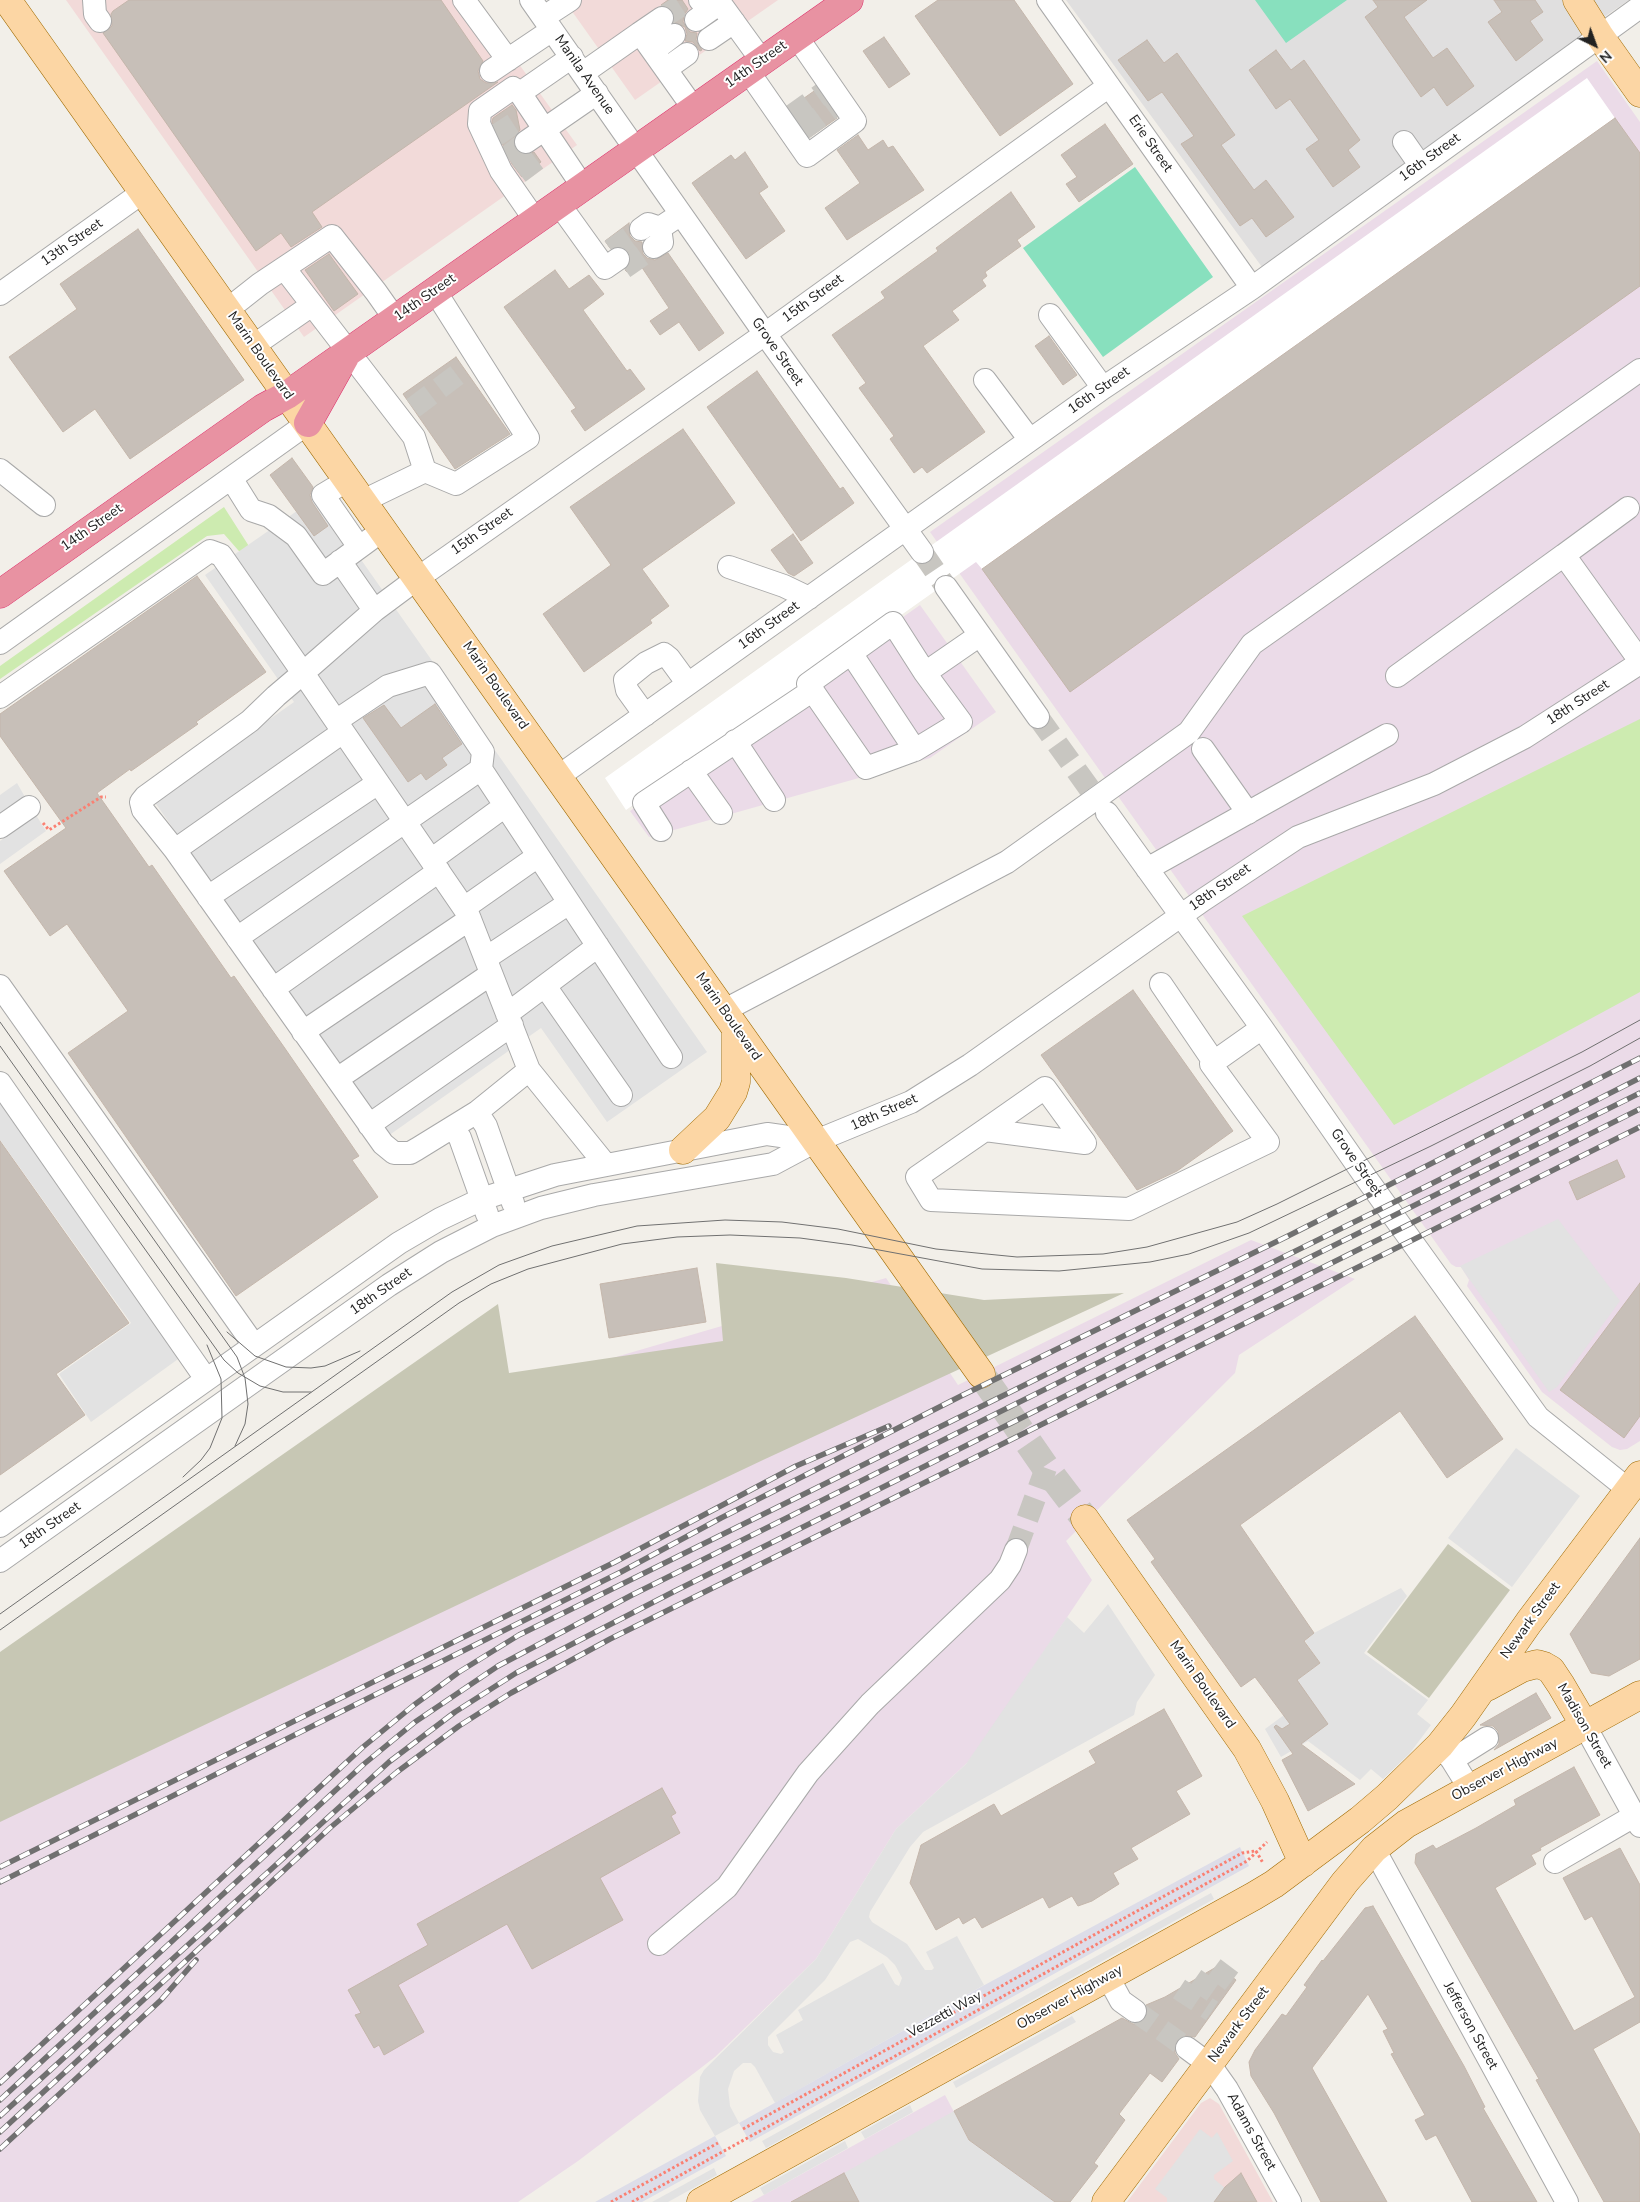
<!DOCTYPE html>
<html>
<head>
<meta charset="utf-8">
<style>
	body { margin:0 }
	#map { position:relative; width:1640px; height:2202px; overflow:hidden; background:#f2efe9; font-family:"Nunito Sans",sans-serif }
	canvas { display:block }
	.north { position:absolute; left:1570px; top:20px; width:50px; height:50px; -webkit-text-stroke:4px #fff; paint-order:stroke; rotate:138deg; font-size:14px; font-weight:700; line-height:20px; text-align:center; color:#222 }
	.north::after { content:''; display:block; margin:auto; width:18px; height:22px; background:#222; clip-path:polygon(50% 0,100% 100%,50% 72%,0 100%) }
</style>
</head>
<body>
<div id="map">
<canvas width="1640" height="2202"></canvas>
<div class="north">N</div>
</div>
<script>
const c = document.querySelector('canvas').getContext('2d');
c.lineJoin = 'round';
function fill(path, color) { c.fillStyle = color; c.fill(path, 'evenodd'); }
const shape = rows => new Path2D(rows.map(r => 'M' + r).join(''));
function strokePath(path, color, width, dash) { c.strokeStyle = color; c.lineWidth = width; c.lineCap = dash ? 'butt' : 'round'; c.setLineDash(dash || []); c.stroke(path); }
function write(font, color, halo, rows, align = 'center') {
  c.font = font + ' "Nunito Sans",sans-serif'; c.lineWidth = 4; c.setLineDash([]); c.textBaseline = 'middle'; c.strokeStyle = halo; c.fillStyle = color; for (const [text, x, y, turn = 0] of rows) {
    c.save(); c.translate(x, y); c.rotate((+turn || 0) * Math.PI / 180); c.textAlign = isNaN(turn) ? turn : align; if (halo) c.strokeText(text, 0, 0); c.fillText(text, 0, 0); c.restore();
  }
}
fill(shape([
	[1066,0,1577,0,1599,30,1262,267],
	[1591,0,1629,0,1604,17]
]), '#e0dfdf');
fill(shape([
	[66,0,473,0,577,145,304,337],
	[564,0,778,0,635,100],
	[1210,2098,1219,2104,1273,2202,1127,2202,1201,2103]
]), '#f2dad9');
fill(shape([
	[1597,61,1640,122,1640,1441,1627,1449,1620,1450,1612,1447,1542,1392,1467,1286,1469,1280,1461,1267,1456,1267,1451,1264,930,532],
	[920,605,996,712,930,758,649,837,630,811],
	[1251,1240,1355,1279,1239,1355,1235,1373,1066,1541,1092,1580,1003,1713,968,1762,896,1829,816,1959,715,2057,693,2074,578,2161,518,2202,0,2202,0,1678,479,1397,886,1278,958,1385],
	[945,2095,969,2140,1055,2202,751,2202]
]), '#ebdbe8');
fill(shape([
	[716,1263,846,1278,984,1300,1124,1293,763,1460,0,1822,0,1652,498,1304,509,1373,723,1341],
	[1448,1544,1510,1590,1429,1698,1367,1652]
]), '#c7c7b4');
fill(shape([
	[224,507,254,554,252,566,224,534,207,536,0,679,0,666],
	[1640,719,1640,992,1394,1125,1242,916]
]), '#cdebb0');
fill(shape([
	[1255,0,1347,0,1286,43],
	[1135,167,1213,277,1103,357,1023,248]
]), '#88e0be');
fill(shape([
	[317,497,707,1052,607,1122,541,1028,388,1136,154,801,294,702,205,575],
	[17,783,25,797,0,814,0,795],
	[36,815,46,831,0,864,0,841],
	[0,1085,192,1349,91,1422,59,1374,131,1323,0,1140],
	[1558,1219,1620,1301,1557,1387,1549,1392,1460,1266],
	[1516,1448,1580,1496,1512,1587,1448,1538],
	[1401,1588,1407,1596,1364,1653,1428,1700,1417,1714,1431,1725,1410,1753,1383,1779,1371,1769,1360,1780,1308,1741,1281,1757,1265,1729,1284,1715,1297,1680,1320,1663,1305,1641,1314,1633],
	[1108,1604,1155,1675,1137,1702,1134,1715,923,1832,910,1847,870,1912,869,1917,872,1922,907,1944,925,1970,932,1970,934,1968,926,1952,957,1936,984,1985,775,2103,755,2067,751,2063,743,2063,734,2071,728,2089,730,2106,739,2123,715,2136,700,2110,698,2101,700,2077,704,2070,816,1959,896,1829,966,1764,1067,1617,1084,1633],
	[858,1939,887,1957,895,1965,902,1978,899,1986,895,1984,883,1963,798,2010,803,2020,776,2035,784,2052,781,2054,773,2052,768,2045,768,2037,825,1980,850,1942],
	[1211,1893,1214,1899,766,2148,762,2141],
	[1072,2016,1076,2022,956,2088,953,2082],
	[910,2105,913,2112,865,2139,861,2132],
	[954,2111,969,2140,1055,2202,859,2202,844,2173],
	[1200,2129,1212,2138,1217,2132,1233,2161,1214,2175,1214,2179,1225,2188,1214,2202,1167,2202,1167,2198,1155,2189],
	[845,2141,848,2148,764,2195,760,2188],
	[714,2168,717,2175,668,2202,652,2202]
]), '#e2e2e2');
fill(shape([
	[1240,1847,1249,1866,750,2142,739,2123,979,1988],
	[715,2136,726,2156,642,2202,595,2202]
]), '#dddde8');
fill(shape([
	[1587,78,1615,118,982,569,976,562,626,810,605,778]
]), '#fff');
const building = shape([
	[129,0,441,0,483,61,478,71,480,79,486,83,498,82,312,212,322,227,291,247,281,233,256,251,103,33,112,26,111,14,113,11,129,0],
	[668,0,682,0,688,9,684,15,683,22,690,32,697,33,696,40,702,50,700,51,693,42,685,41,687,34,685,27,674,22,673,10,661,5,668,0],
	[938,0,1014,0,1073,84,1000,136,915,16,938,0],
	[1373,0,1427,0,1404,17,1433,58,1447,48,1474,86,1447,106,1434,87,1421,97,1365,17,1378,7,1373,0],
	[1494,0,1535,0,1543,12,1530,21,1543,40,1516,61,1488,22,1502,12,1494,0],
	[884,37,910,74,889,88,863,51,884,37],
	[1147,40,1164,63,1177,53,1235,135,1221,145,1254,190,1266,180,1294,217,1266,237,1252,218,1240,226,1181,144,1194,136,1162,92,1148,101,1118,60,1147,40],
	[1276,50,1291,70,1304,60,1360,140,1348,150,1360,167,1333,187,1306,149,1319,140,1290,99,1276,109,1249,70,1276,50],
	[817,89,837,118,810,137,790,108,817,89],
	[512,105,516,110,520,130,514,137,515,149,527,155,534,152,541,162,522,177,512,164,492,122,493,118,512,105],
	[1615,118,1640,153,1640,286,1070,692,982,569,1615,118],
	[1105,124,1133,164,1079,202,1066,184,1077,177,1061,155,1105,124],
	[858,135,868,150,883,140,888,148,893,146,924,190,847,240,825,208,860,183,837,150,858,135],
	[745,152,768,187,759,193,785,231,746,259,692,183,731,155,735,160,745,152],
	[1011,192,1035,227,1017,240,1021,246,985,272,987,276,982,280,986,286,952,311,959,320,923,346,985,432,927,473,922,467,914,473,890,439,894,436,859,388,866,383,832,335,885,298,881,292,938,251,936,248,1011,192],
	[629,223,630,236,635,241,642,242,643,254,647,258,655,260,668,253,724,333,699,351,679,322,660,335,650,321,669,308,639,263,627,272,625,270,631,258,628,251,617,246,610,248,605,241,629,223],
	[138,229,244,380,130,459,95,409,63,432,9,357,77,309,60,284,138,229],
	[329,254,358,294,334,311,305,270,329,254],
	[555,270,569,289,589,275,604,294,583,310,627,371,630,369,645,389,585,431,571,411,576,408,504,307,555,270],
	[1049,336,1077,375,1063,385,1035,346,1049,336],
	[456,357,510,434,455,469,403,394,456,357],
	[757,371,840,489,843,487,854,503,801,541,707,407,757,371],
	[683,429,735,503,642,569,669,606,650,620,652,623,584,672,543,614,611,565,570,507,683,429],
	[292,458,313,487,310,495,312,502,328,526,314,536,270,475,292,458],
	[793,534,813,563,794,576,788,573,771,550,793,534],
	[197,576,266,672,196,722,198,724,131,771,130,769,97,793,149,867,152,865,231,978,234,976,284,1047,359,1156,352,1160,378,1197,236,1296,68,1053,128,1011,67,924,50,936,4,871,66,828,0,736,0,714,197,576],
	[435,704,462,744,442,758,447,765,426,780,421,773,408,782,363,718,384,705,401,728,435,704],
	[1133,990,1233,1131,1177,1171,1137,1190,1041,1055,1133,990],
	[0,1141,129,1323,56,1374,85,1415,0,1475,0,1141],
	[1617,1160,1625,1177,1577,1200,1569,1182,1617,1160],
	[697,1268,706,1322,609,1338,600,1284,697,1268],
	[1640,1283,1640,1416,1624,1438,1560,1390,1640,1283],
	[1415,1316,1503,1439,1447,1478,1400,1411,1240,1525,1314,1633,1304,1641,1320,1663,1297,1680,1328,1724,1301,1744,1355,1784,1308,1811,1282,1760,1293,1754,1274,1727,1276,1725,1282,1729,1290,1724,1255,1677,1241,1687,1151,1562,1155,1559,1127,1520,1415,1316],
	[1640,1538,1640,1659,1609,1676,1591,1673,1570,1634,1640,1538],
	[1536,1693,1551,1718,1494,1750,1499,1744,1498,1731,1493,1726,1480,1725,1536,1693],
	[1164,1709,1202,1776,1176,1791,1190,1814,1131,1848,1138,1859,1113,1873,1119,1884,1092,1901,1078,1906,1072,1896,1049,1908,1043,1897,982,1928,975,1917,963,1924,959,1917,936,1930,910,1883,921,1845,994,1804,1001,1816,1096,1763,1089,1751,1164,1709],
	[1574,1767,1600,1815,1540,1848,1541,1850,1531,1855,1536,1864,1495,1888,1574,2031,1635,1997,1592,1916,1585,1920,1563,1878,1620,1848,1640,1885,1640,2022,1593,2049,1640,2135,1640,2202,1604,2202,1536,2080,1539,2079,1415,1863,1416,1854,1433,1845,1436,1849,1476,1828,1516,1805,1514,1800,1574,1767],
	[662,1788,676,1813,671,1816,680,1833,600,1878,623,1920,532,1969,507,1924,398,1985,424,2032,384,2055,379,2045,374,2048,355,2015,361,2013,348,1990,428,1945,417,1924,662,1788],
	[1373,1906,1464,2066,1485,2107,1483,2108,1537,2202,1472,2202,1436,2135,1426,2140,1415,2120,1425,2115,1391,2054,1394,2053,1383,2031,1388,2029,1368,1994,1312,2068,1387,2202,1321,2202,1274,2113,1251,2076,1249,2062,1255,2050,1282,2014,1286,2016,1307,1987,1304,1985,1322,1960,1323,1961,1365,1908,1373,1906],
	[1218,1966,1236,1980,1195,2037,1182,2036,1176,2041,1175,2053,1179,2059,1162,2082,1150,2073,1119,2114,1125,2120,1094,2163,1098,2166,1070,2202,1055,2202,969,2140,954,2111,1122,2018,1133,2024,1141,2023,1148,2013,1146,2005,1165,1997,1218,1966],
	[844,2173,859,2202,791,2202,844,2173],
	[1241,2173,1257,2202,1214,2202,1225,2187,1241,2173]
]);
fill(building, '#c7bfb8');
strokePath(building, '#c4b6ab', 1);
strokePath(shape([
	[662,18,685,3],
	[791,116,823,93],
	[802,130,833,107],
	[495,136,518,121],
	[507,157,526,142],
	[519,173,539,158],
	[611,250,641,229],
	[624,268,654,247],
	[413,408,465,369],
	[922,552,946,587],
	[1038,717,1107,813],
	[1016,1550,1046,1468],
	[1214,1968,1234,1983],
	[1195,1979,1222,1998],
	[1179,1989,1212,2011],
	[1135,2011,1187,2048]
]), '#c8c6c1', 22, [22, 11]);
strokePath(shape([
	[981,1374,1046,1468,1085,1519]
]), '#c8c6c1', 28, [28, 14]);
const minor = shape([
	[94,0,95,14,100,21],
	[464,0,508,60],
	[531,0,765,334,922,552],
	[700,0,720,3,762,61],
	[1048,0,1252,288],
	[544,17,570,0],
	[696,20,720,3],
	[640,33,662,18],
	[709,39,734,22],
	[653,51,674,35],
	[666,69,687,54],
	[491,71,552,30],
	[748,71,807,156,855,121,797,37],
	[583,73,640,33,694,109],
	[520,93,572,57],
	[526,142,597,93],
	[1404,142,1420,165],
	[559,204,605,268,618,259],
	[535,220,501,171,479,124,480,111,513,88,520,93,583,187],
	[641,229,648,224,660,228],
	[654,247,662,242,660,228,681,214],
	[284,268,414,437,425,471],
	[0,294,143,192],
	[227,310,260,284,332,236,376,292,395,319],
	[1050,315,1103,388],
	[253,346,312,305],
	[985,380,1030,440],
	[0,470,44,505],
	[231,478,251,510,269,516,296,536,323,574,383,530],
	[348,480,323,495,359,547],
	[363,501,425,471,456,484,528,438,435,291],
	[1628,508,1564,555,1640,661],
	[340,561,374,610],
	[729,567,784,586,809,598],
	[946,587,1038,717],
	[893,623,925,673,961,722,915,750,866,768,808,684,893,623],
	[0,643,308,423],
	[851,653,915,750],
	[925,673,980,635],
	[1397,676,1564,555],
	[0,697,210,551,221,555,303,673,468,914,529,1070,477,1112,417,1149,410,1153,394,1153,383,1144,175,850,143,810,141,802,145,797,250,721,276,696,303,673,375,610,418,578,765,334,1109,86],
	[645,715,627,690,625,680,646,663,664,654,669,658,688,684],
	[336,721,388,686,430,673,483,752,481,769,671,1057],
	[735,741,774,800],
	[1203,749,1248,813],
	[691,771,721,813],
	[559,776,1103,388,1252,288,1640,7],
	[1107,813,1262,1028,1364,1175,1538,1417,1629,1490],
	[0,827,29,807],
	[661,830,644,803,813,690],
	[175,850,343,732],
	[431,860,505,806],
	[1147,869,1387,735],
	[208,897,378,783],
	[464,908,538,856],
	[237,938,481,769],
	[486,958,569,903],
	[1161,984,1214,1062],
	[0,986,254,1345],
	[545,986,621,1095],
	[273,989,439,871],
	[723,1011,1007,862,1189,732,1252,644,1640,370],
	[507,1014,598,946],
	[303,1032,470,919],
	[529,1070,605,1164],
	[337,1079,491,974],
	[0,1083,206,1379],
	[477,1112,486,1126,513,1203],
	[369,1125,512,1025],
	[453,1127,460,1138,487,1214],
	[985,1130,1085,1143,1045,1088,985,1130,917,1177,931,1200,1129,1209,1268,1142,1211,1064,1262,1028],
	[0,1526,399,1243,440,1219,482,1199,555,1175,767,1134,816,1141],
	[0,1561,389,1285,441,1252,492,1226,541,1208,594,1195,773,1164,816,1141,911,1102,970,1065,1203,900,1298,837,1434,784,1525,737,1640,663],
	[1585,1726,1640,1826],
	[1440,1745,1452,1760,1470,1789],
	[1452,1760,1487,1738],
	[1374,1849,1567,2202],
	[1555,1862,1634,1816],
	[659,1944,727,1887,808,1773,870,1704,1000,1580,1010,1565,1016,1550],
	[1108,1977,1121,2001,1135,2011],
	[1187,2048,1210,2065,1227,2089,1290,2202]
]);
const major = shape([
	[7,0,981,1374],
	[1577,0,1599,35,1640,93],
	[683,1150,717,1118,733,1092,736,1082,736,1029],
	[1085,1519,1247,1749,1275,1801,1303,1863],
	[1487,1687,1522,1668,1537,1664,1544,1666,1551,1670,1561,1685,1585,1726],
	[701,2202,1254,1896,1274,1884,1360,1820,1387,1797,1440,1745,1463,1716,1529,1622,1640,1475],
	[1106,2202,1345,1882,1374,1849,1406,1824,1640,1695]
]);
const highway = shape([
	[308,423,345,357],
	[0,594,263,408,287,395,849,0]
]);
strokePath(minor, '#a9a9a9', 24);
strokePath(major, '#a06b00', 29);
strokePath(highway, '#dc2a67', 29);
strokePath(shape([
	[43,823,49,830,101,797,106,797],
	[1256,1851,1263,1863],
	[743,2129,1242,1853,1255,1851],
	[611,2202,718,2143],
	[632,2202,1247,1861,1267,1842]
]), '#fa8072', 3, [2.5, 2.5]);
strokePath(minor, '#fff', 22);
strokePath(major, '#fcd6a4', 28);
strokePath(highway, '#e892a2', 28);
strokePath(shape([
	[0,1022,237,1357,245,1378,248,1404,245,1424,235,1446],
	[0,1046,224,1360,238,1373,260,1386,283,1392,311,1392],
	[227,1332,255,1356,286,1367,311,1368,325,1366,360,1351],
	[183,1477,201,1460,210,1448,222,1418,221,1379,207,1345],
	[0,1614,452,1292,499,1265,552,1246,637,1226,725,1220,782,1222,838,1229,936,1249,1017,1257,1103,1254,1147,1247,1237,1222,1277,1204,1582,1052,1640,1020],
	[0,1630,459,1303,491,1284,528,1269,622,1244,677,1237,730,1235,800,1238,852,1245,982,1269,1059,1271,1150,1262,1189,1254,1249,1233,1431,1146,1590,1066,1640,1038]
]), '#707070', 1);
const rail = shape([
	[0,1867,615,1562,796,1466,889,1426],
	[0,1882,621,1572,721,1518,961,1396,1288,1236,1640,1058],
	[0,2083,363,1747,414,1705,459,1672,519,1635,1427,1186,1640,1078],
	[0,2100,364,1764,415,1722,498,1666,632,1595,1640,1093],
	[0,2116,389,1762,455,1712,516,1673,675,1591,1640,1109],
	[0,2132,331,1827,397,1772,459,1726,511,1693,610,1639,1640,1127],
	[0,2149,161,2000,196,1960]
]);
strokePath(rail, '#707070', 5.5);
strokePath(rail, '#fff', 4, [11]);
write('14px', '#222', '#fff', [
	["14th Street",756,65,-35],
	["Manila Avenue",584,75,55],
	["Erie Street",1150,144,55],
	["16th Street",1430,158,-36],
	["13th Street",72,243,-35],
	["14th Street",425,298,-35],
	["15th Street",813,299,-36],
	["Grove Street",777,352,55],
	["Marin Boulevard",260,356,55],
	["16th Street",1099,391,-35],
	["14th Street",92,528,-35],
	["15th Street",482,532,-35],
	["16th Street",769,626,-36],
	["Marin Boulevard",495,686,55],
	["18th Street",1578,703,-33],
	["18th Street",1220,888,-35],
	["Marin Boulevard",728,1017,55],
	["18th Street",884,1113,-24],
	["Grove Street",1356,1163,55],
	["18th Street",381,1292,-35],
	["18th Street",50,1526,-35],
	["Newark Street",1531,1621,-54],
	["Marin Boulevard",1202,1685,55],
	["Madison Street",1584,1726,60],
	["Observer Highway",1505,1770,-28],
	["Observer Highway",1070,1998,-29],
	["Vezzetti Way",945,2015,-29],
	["Newark Street",1239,2025,-53],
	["Jefferson Street",1470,2026,61],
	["Adams Street",1251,2132,61]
]);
</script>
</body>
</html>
